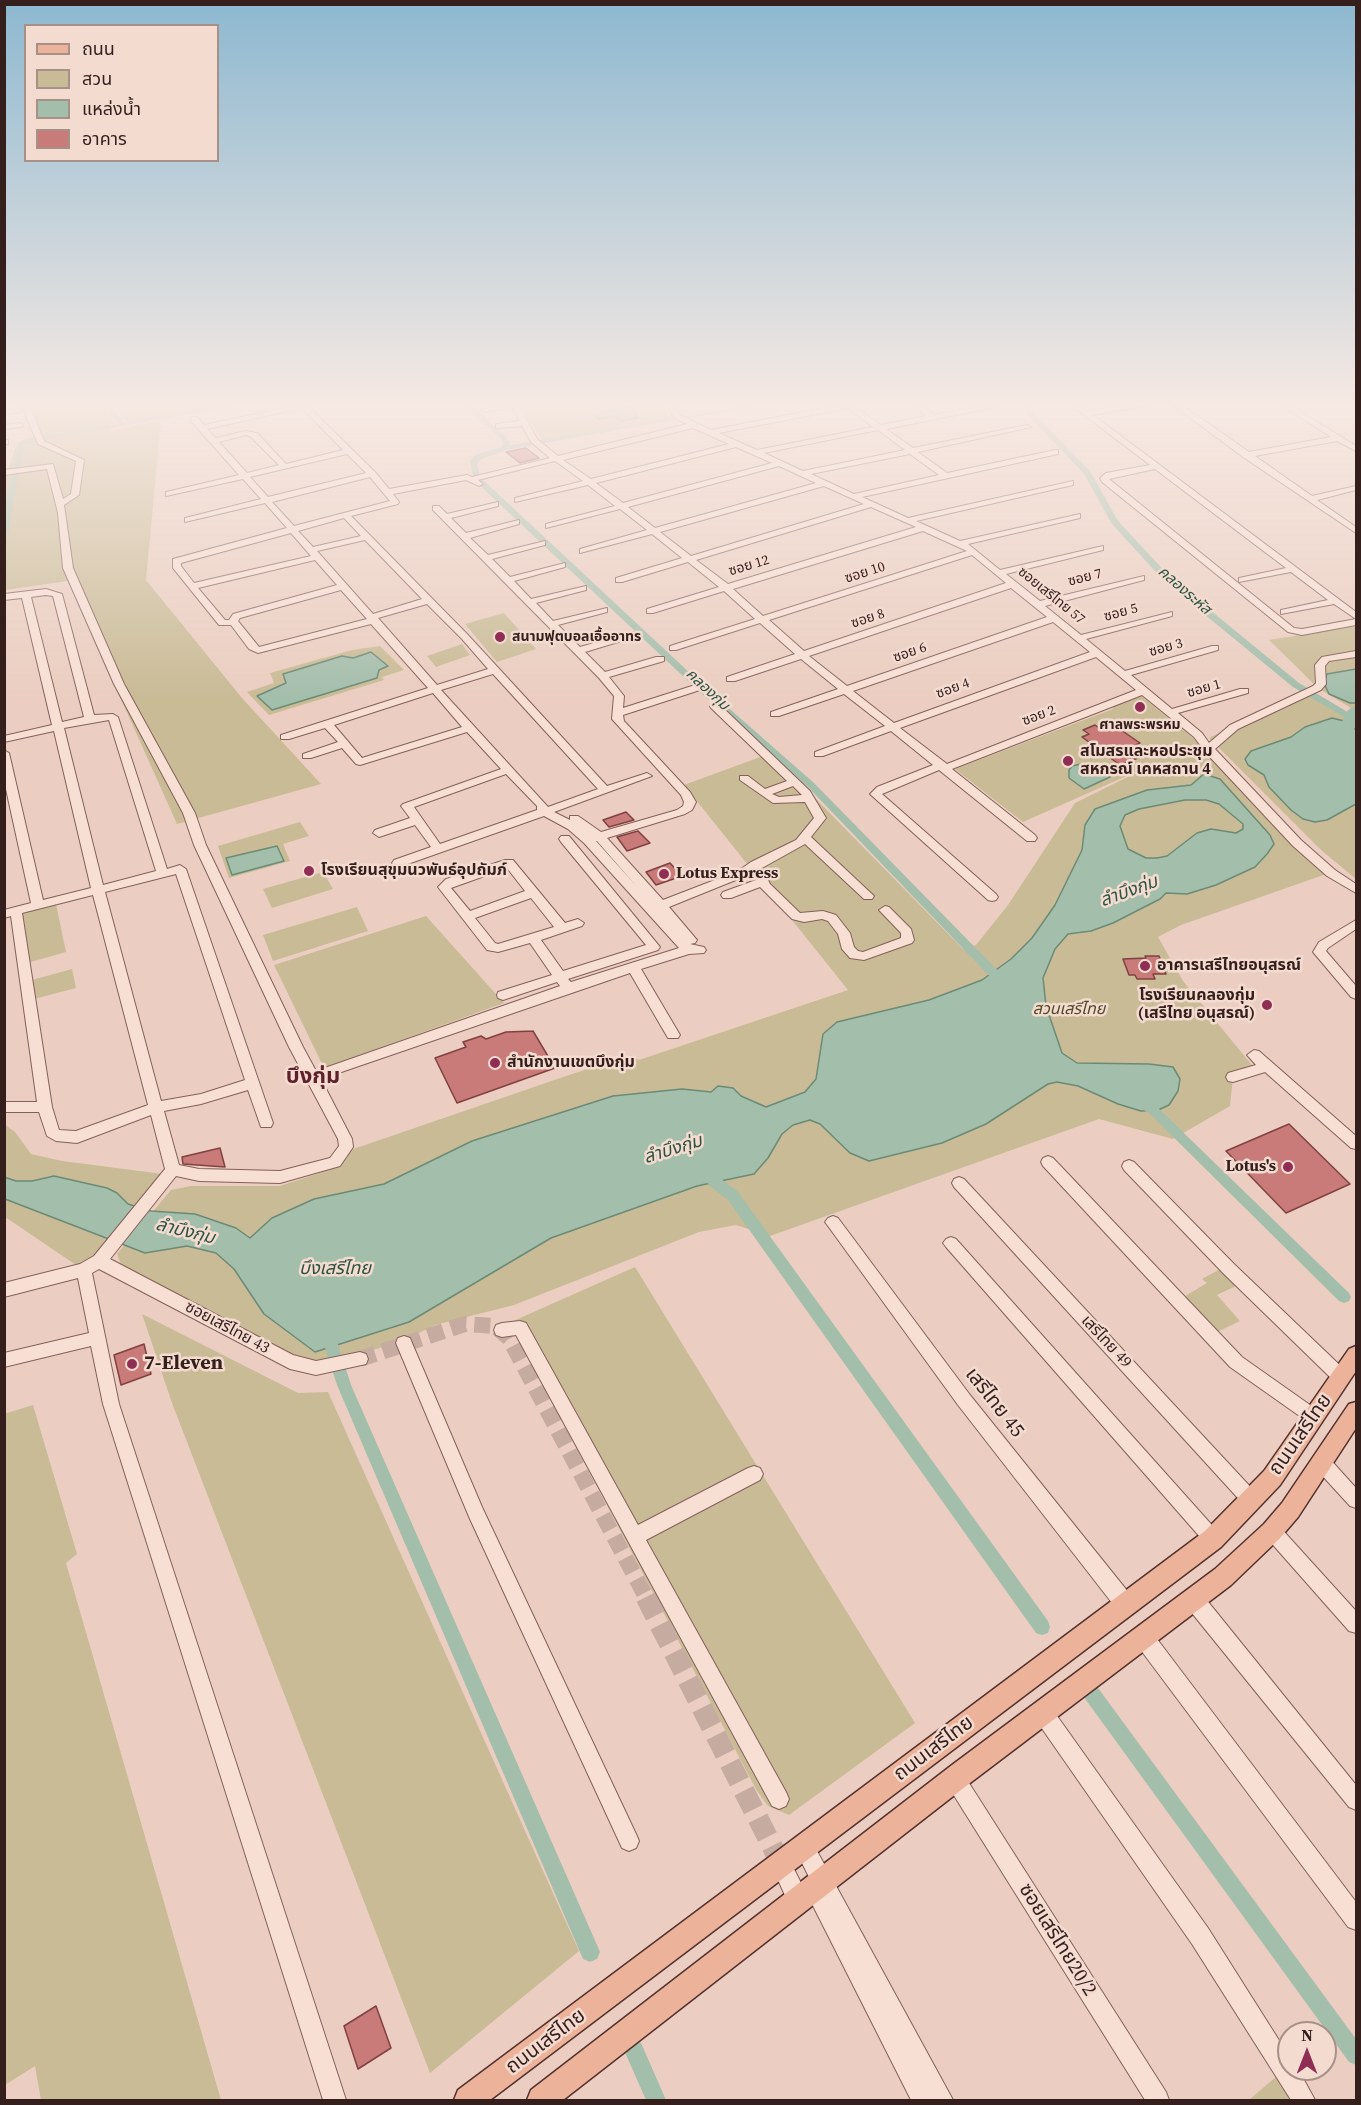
<!DOCTYPE html>
<html>
<head>
<meta charset="utf-8">
<style>
	body { margin:0 }
	#map { position:relative; width:1361px; height:2105px; overflow:hidden; background:#ebcec1; font-family:"Source Serif 4","Noto Sans Thai",serif }
	canvas { display:block }
	.frame { position:absolute; inset:0; border:6px solid #341f1d; pointer-events:none }
	.legend { position:absolute; left:24px; top:24px; width:195px; height:138px; box-sizing:border-box; background:#f3dbd0; border:2px solid #a79088; margin:0; padding:8px 10px; list-style:none; font-size:18px; color:#341f1d }
	.legend li { display:flex; align-items:center; gap:12px; height:30px }
	.legend b { width:30px; border:2px solid #a79088 }
	.north { position:absolute; left:1277px; top:2021px; width:60px; height:60px; box-sizing:border-box; background:#f3dbd0; border:2px solid #a79088; border-radius:50%; rotate:0deg; font-size:16px; font-weight:700; line-height:24px; text-align:center; color:#341f1d }
	.north::after { content:''; display:block; margin:auto; width:21px; height:27px; background:#902d54; clip-path:polygon(50% 0,100% 100%,50% 72%,0 100%) }
</style>
</head>
<body>
<div id="map">
<canvas width="1361" height="2105"></canvas>
<div class="frame"></div>
<ul class="legend">
<li><b style="height:8px;background:#edb39a"></b>ถนน</li>
<li><b style="height:16px;background:#c9bb96"></b>สวน</li>
<li><b style="height:16px;background:#a4beac"></b>แหล่งน้ำ</li>
<li><b style="height:16px;background:#c87b79"></b>อาคาร</li>
</ul>
<div class="north">N</div>
</div>
<script>
const c = document.querySelector('canvas').getContext('2d');
c.lineJoin = 'round';
function fill(path, color) { c.fillStyle = color; c.fill(path, 'evenodd'); }
const shape = rows => new Path2D(rows.map(r => 'M' + r).join(''));
function strokePath(path, color, width, dash) { c.strokeStyle = color; c.lineWidth = width; c.lineCap = dash ? 'butt' : 'round'; c.setLineDash(dash || []); c.stroke(path); }
function write(font, color, halo, rows, align = 'center') {
  c.font = font + ' "Source Serif 4","Noto Sans Thai",serif'; c.lineWidth = 5; c.setLineDash([]); c.textBaseline = 'middle'; c.strokeStyle = halo; c.fillStyle = color; for (const [text, x, y, turn = 0] of rows) {
    c.save(); c.translate(x, y); c.rotate((+turn || 0) * Math.PI / 180); c.textAlign = isNaN(turn) ? turn : align; if (halo) c.strokeText(text, 0, 0); c.fillText(text, 0, 0); c.restore();
  }
}
fill(shape([
	[24,402,100,402,115,423,110,426,112,431,161,421,146,580,242,698,321,784,177,824,68,581,5,590,5,472,8,470,17,443,36,434],
	[111,402,243,402,134,422,127,422,121,417],
	[572,402,660,402,671,418,543,440,521,409],
	[504,613,536,649,497,662,465,624],
	[1356,626,1356,711,1318,688,1269,640],
	[462,644,470,655,436,667,427,656],
	[380,646,404,670,382,677,384,680,269,715,247,692,274,683,270,673,352,650],
	[1302,691,1356,723,1356,879,1321,850,1209,738],
	[1141,696,1203,746,1332,872,1181,925,1158,937,1183,981,1255,1069,1233,1077,1230,1106,1173,1139,1099,1119,770,1236,736,1225,699,1232,514,1305,435,1325,403,1341,373,1350,304,1365,123,1270,117,1254,171,1190,191,1186,280,1186,335,1168,342,1160,344,1152,371,1143,569,1075,632,1055,639,1060,848,990,684,785,771,753,963,949,976,945,1008,905,1075,803,1158,762,1023,822,955,769,1113,709,1112,707],
	[300,822,309,836,283,844,290,861,229,878,218,846],
	[323,872,333,889,272,908,263,889],
	[56,904,66,952,27,963,18,913],
	[357,907,368,931,273,961,263,935],
	[426,916,504,1003,324,1068,274,965],
	[72,969,76,988,34,999,32,980],
	[4,1124,15,1132,31,1154,62,1161,163,1174,96,1258,79,1267,5,1217],
	[635,1267,915,1723,789,1815,768,1806,757,1791,511,1322],
	[1222,1268,1238,1285,1217,1295,1240,1321,1215,1333,1182,1298,1207,1283,1202,1279],
	[142,1314,298,1393,328,1392,579,1951,430,2073,172,1403],
	[33,1405,77,1554,66,1563,221,2100,41,2100,35,2066,5,2085,4,1414],
	[1278,2075,1292,2100,1249,2100]
]), '#c9bb96');
const water = shape([
	[630,407,638,418,621,421,615,416,599,419,594,415,630,407],
	[371,652,388,666,379,670,377,678,272,710,257,696,286,683,283,674,342,656,353,658,371,652],
	[1356,669,1356,703,1350,703,1329,694,1324,683,1327,674,1356,669],
	[1332,718,1344,721,1356,730,1356,804,1327,820,1315,822,1303,819,1291,810,1269,787,1264,775,1248,765,1245,759,1251,751,1291,737,1305,727,1332,718],
	[1081,764,1096,768,1110,777,1084,789,1069,778,1069,770,1072,766,1081,764],
	[1204,774,1220,779,1270,835,1274,844,1267,854,1255,867,1216,885,1187,894,1166,893,1160,899,1113,923,1091,931,1068,934,1055,949,1043,978,1046,1006,1062,1053,1077,1063,1149,1064,1173,1067,1180,1079,1178,1091,1169,1105,1158,1110,1141,1111,1118,1104,1078,1086,1057,1082,1048,1084,986,1124,942,1143,869,1161,850,1153,820,1124,810,1120,793,1125,782,1134,768,1158,754,1174,697,1186,551,1238,409,1322,315,1352,264,1314,234,1269,216,1253,187,1246,145,1253,5,1199,4,1177,16,1181,32,1181,54,1176,107,1188,117,1193,128,1204,151,1211,195,1214,236,1228,250,1238,272,1218,314,1199,384,1184,472,1141,613,1096,682,1089,711,1092,718,1086,733,1088,741,1096,766,1107,805,1092,816,1079,823,1034,837,1022,929,1000,982,980,1011,959,1032,938,1055,905,1082,850,1085,825,1095,809,1147,790,1191,785,1204,774],
	[1185,800,1206,800,1219,804,1243,824,1243,829,1236,833,1211,829,1197,833,1167,856,1157,858,1146,858,1128,849,1120,826,1125,815,1139,809,1185,800],
	[277,846,284,861,232,875,226,858,277,846]
]);
fill(water, '#a4beac');
strokePath(water, '#6b8b77', 1.5);
fill(shape([
	[101,402,108,402,125,423,241,402,256,402,48,439,24,445,8,533,4,535,4,511,19,443,48,435,118,424,101,402],
	[462,402,469,402,507,438,510,445,676,417,677,418,674,420,506,450,481,459,477,463,480,477,707,689,814,783,1008,981,1010,984,1008,987,1000,987,808,787,701,693,474,480,470,461,475,455,502,447,503,444,502,440,462,402],
	[766,402,782,402,684,419,681,417,766,402],
	[1016,402,1023,402,1090,471,1118,521,1171,578,1299,683,1356,717,1356,724,1293,687,1165,582,1112,524,1084,474,1016,402],
	[1139,1097,1157,1107,1349,1293,1351,1297,1349,1301,1344,1303,1339,1301,1149,1113,1135,1105,1133,1102,1135,1099,1139,1097],
	[706,1166,711,1167,720,1178,738,1192,1048,1621,1050,1627,1048,1633,1042,1635,1036,1633,728,1200,710,1186,701,1175,700,1171,701,1167,706,1166],
	[327,1326,332,1328,334,1332,351,1385,597,1945,600,1952,597,1959,590,1962,583,1959,337,1385,320,1332,322,1328,327,1326],
	[1092,1685,1098,1688,1356,2039,1356,2065,1349,2062,1086,1700,1083,1694,1086,1688,1092,1685],
	[634,2040,641,2043,666,2100,646,2100,624,2050,627,2043,634,2040]
]), '#a4beac');
fill(shape([
	[1356,705,1356,725,1344,749,1336,754,1330,753,1328,749,1348,710,1356,705]
]), '#a4beac');
const building = shape([
	[526,448,539,458,520,463,506,452,526,448],
	[1095,725,1102,730,1110,727,1117,731,1121,730,1140,743,1136,745,1148,754,1120,765,1082,737,1089,734,1083,730,1095,725],
	[626,812,634,820,609,827,603,820,626,812],
	[638,831,650,843,627,851,617,837,638,831],
	[670,863,682,876,656,885,646,872,670,863],
	[1145,956,1159,956,1166,974,1153,974,1155,979,1137,979,1135,975,1129,975,1123,959,1146,958,1145,956],
	[533,1031,555,1068,457,1103,435,1058,466,1047,463,1042,481,1036,486,1039,506,1032,533,1031],
	[1289,1124,1350,1184,1286,1213,1226,1151,1289,1124],
	[220,1148,225,1167,183,1164,182,1157,220,1148],
	[144,1344,151,1374,121,1385,114,1355,144,1344],
	[376,2006,391,2048,358,2069,344,2026,376,2006]
]);
fill(building, '#c87b79');
strokePath(building, '#824141', 1.5);
strokePath(shape([
	[360,1359,465,1324,495,1326,509,1338,647,1599]
]), '#c6aba0', 16, [16, 8]);
strokePath(shape([
	[646,1597,781,1864]
]), '#c6aba0', 21, [21, 10]);
const minor = shape([
	[20,402,28,402,44,441,84,460,79,495,64,505,73,568,124,684,195,813,206,845,303,1047,316,1071,560,986,557,982,503,1000,498,998,497,995,498,992,552,975,530,943,498,952,487,950,438,887,446,879,505,860,513,860,565,923,578,919,584,923,582,926,541,940,563,971,646,945,561,842,559,839,561,836,569,836,660,947,658,950,568,979,571,982,679,948,584,843,568,829,544,816,402,866,394,866,392,863,394,860,431,847,415,825,379,837,373,833,375,830,410,818,401,806,403,804,501,769,467,732,360,765,356,764,342,748,311,758,303,758,303,754,338,742,325,728,289,739,281,739,281,735,428,688,371,624,258,653,249,649,231,625,219,625,173,568,173,559,287,528,265,503,185,522,185,518,261,499,243,479,166,496,166,492,239,475,191,421,191,417,197,417,204,425,298,405,296,402,304,402,375,472,389,489,467,475,472,477,550,458,531,442,522,426,496,428,496,424,520,421,513,408,485,412,481,410,510,404,509,402,545,402,520,407,537,439,558,456,687,424,674,418,665,402,673,402,680,415,711,430,849,403,881,425,926,416,909,402,918,402,934,415,993,403,996,403,996,407,886,429,913,448,1027,425,1031,427,918,452,947,473,1055,450,1058,450,1058,454,862,497,908,518,1073,481,1073,485,916,521,960,541,1080,514,1080,518,968,544,1000,570,1103,546,1103,550,1006,574,1040,601,1144,576,1144,580,1045,606,1081,635,1172,612,1172,616,1086,639,1125,671,1212,646,1218,646,1218,650,1131,675,1172,709,1240,689,1248,689,1248,693,1178,713,1202,733,1209,743,1230,725,1313,686,1316,683,1315,665,1322,657,1356,651,1356,657,1329,661,1325,666,1326,684,1321,690,1238,729,1215,749,1301,840,1335,870,1356,884,1356,893,1327,876,1293,846,1208,755,1202,754,1201,752,1203,749,1194,737,1142,695,952,769,1035,835,1037,838,1035,841,1027,841,939,770,882,794,996,894,998,897,996,900,992,901,988,900,870,794,877,787,933,765,891,731,823,756,815,756,815,752,885,726,844,694,779,716,771,716,771,712,838,689,801,659,735,681,727,681,727,677,795,654,760,623,676,650,670,650,670,646,755,619,724,591,653,613,647,613,647,609,719,587,688,562,622,582,616,582,616,578,682,558,652,534,580,553,580,549,647,530,620,509,546,528,546,524,615,506,588,485,515,502,515,498,583,481,555,461,478,480,483,484,479,486,466,480,393,494,399,502,398,504,351,516,468,635,607,786,647,773,652,776,554,812,570,820,570,816,578,816,601,832,677,810,683,806,684,802,681,795,612,719,614,696,599,678,433,510,433,506,439,506,447,514,498,502,498,506,451,518,466,533,519,520,519,524,470,538,488,555,545,541,545,545,492,559,510,577,565,563,565,567,514,581,531,599,586,586,586,590,536,603,553,621,607,608,607,612,558,625,580,647,632,632,638,632,638,636,585,652,605,672,656,657,664,657,664,661,609,677,624,696,623,708,692,686,700,686,700,690,623,715,624,721,690,792,696,802,692,810,685,814,607,838,663,900,738,871,751,862,796,840,814,818,805,802,773,803,740,780,740,776,748,776,765,789,787,781,711,708,710,706,715,703,719,704,810,791,826,818,811,837,874,896,872,899,864,899,805,844,762,868,770,884,800,913,823,911,836,915,850,933,854,947,858,951,863,952,901,938,901,933,879,910,885,906,889,907,911,929,914,940,912,943,864,960,850,958,842,949,838,934,828,921,822,919,804,922,792,919,760,887,731,898,723,898,721,895,723,892,756,880,753,873,669,907,697,940,695,943,690,944,704,947,706,950,704,953,689,954,641,969,680,1035,678,1038,668,1038,630,973,321,1079,352,1139,353,1147,340,1166,280,1183,199,1181,176,1176,110,1259,293,1355,316,1361,360,1352,366,1354,368,1359,366,1364,316,1375,290,1369,99,1269,92,1273,119,1404,346,2100,323,2100,103,1404,91,1346,4,1367,4,1353,89,1333,78,1278,4,1297,4,1283,80,1264,94,1256,165,1169,151,1115,77,1143,56,1141,47,1136,39,1112,4,1112,4,1102,37,1102,11,916,4,918,4,910,31,903,4,780,4,750,9,753,43,900,91,888,54,731,4,742,4,736,52,725,22,598,4,600,4,594,46,589,62,594,94,715,113,714,118,717,167,869,180,865,186,869,273,1123,271,1127,261,1127,248,1090,201,1104,164,1111,179,1165,199,1169,280,1171,330,1158,339,1146,338,1139,289,1047,194,845,183,813,114,684,63,568,58,513,47,469,4,475,4,470,53,464,63,499,71,494,76,461,38,444,20,402],
	[302,408,343,450,286,464,257,433,246,431,216,438,207,429,302,408],
	[848,408,873,427,757,450,719,433,848,408],
	[693,428,729,444,591,479,563,460,693,428],
	[878,430,905,450,803,471,764,453,878,430],
	[246,435,251,437,279,465,247,473,219,442,246,435],
	[736,447,772,463,623,503,596,483,736,447],
	[347,454,366,473,268,497,250,477,347,454],
	[910,454,939,475,854,494,811,474,910,454],
	[779,466,816,483,655,528,628,507,779,466],
	[370,477,390,501,294,526,272,502,370,477],
	[824,486,864,504,691,556,660,532,824,486],
	[871,507,916,527,728,584,696,560,871,507],
	[344,518,361,536,313,547,298,531,344,518],
	[923,531,967,551,763,616,733,589,923,531],
	[291,533,311,556,194,583,181,566,181,563,291,533],
	[365,540,422,599,373,614,317,551,365,540],
	[972,555,1006,583,804,651,769,620,972,555],
	[315,560,337,585,233,614,229,620,225,620,198,588,315,560],
	[1011,588,1047,617,847,686,809,656,1011,588],
	[341,590,367,619,259,647,238,621,240,618,341,590],
	[46,595,53,596,84,717,62,722,31,597,46,595],
	[427,604,462,639,488,669,437,685,378,618,427,604],
	[1053,622,1090,652,894,723,853,691,1053,622],
	[1096,657,1136,690,947,764,900,728,1096,657],
	[493,674,598,789,548,807,441,690,493,674],
	[433,693,462,727,362,758,334,725,433,693],
	[109,720,156,871,103,885,64,728,109,720],
	[506,774,537,806,537,810,440,844,414,807,506,774],
	[793,786,802,795,779,797,772,794,793,786],
	[596,841,597,841,638,888,596,841],
	[507,868,525,891,470,911,451,888,507,868],
	[176,874,245,1080,201,1094,161,1101,105,892,176,874],
	[93,895,148,1105,76,1131,59,1130,52,1107,22,913,93,895],
	[531,898,554,927,498,944,495,943,475,918,531,898],
	[1067,402,1076,402,1088,411,1149,402,1168,402,1093,415,1356,612,1356,619,1334,604,1281,614,1281,610,1328,600,1291,572,1239,582,1239,578,1286,568,1155,469,1109,479,1294,628,1302,629,1356,619,1356,625,1302,635,1288,632,1102,482,1100,478,1106,473,1150,465,1067,402],
	[1169,402,1178,402,1249,452,1331,437,1276,402,1285,402,1356,446,1356,451,1337,441,1255,456,1312,496,1356,486,1356,490,1317,500,1356,527,1356,533,1243,457,1169,402],
	[17,408,21,410,20,412,4,414,4,410,17,408],
	[19,423,23,425,22,427,4,429,4,425,19,423],
	[4,440,8,440,8,444,4,444,4,440],
	[1356,920,1356,929,1328,948,1326,951,1356,986,1356,999,1351,997,1313,952,1319,942,1356,920],
	[1254,1050,1259,1051,1356,1136,1356,1149,1351,1148,1265,1072,1233,1082,1228,1081,1226,1077,1228,1073,1256,1065,1247,1055,1254,1050],
	[1048,1156,1053,1158,1242,1357,1320,1412,1322,1417,1320,1422,1314,1425,1308,1422,1230,1367,1043,1166,1041,1162,1043,1158,1048,1156],
	[1129,1160,1134,1162,1234,1264,1347,1372,1349,1377,1347,1382,1341,1384,1335,1382,1224,1274,1124,1170,1122,1166,1124,1162,1129,1160],
	[959,1177,964,1179,1258,1495,1261,1501,1258,1507,1252,1509,1246,1507,954,1187,952,1183,954,1179,959,1177],
	[833,1216,838,1218,970,1395,1133,1598,1135,1605,1133,1612,1126,1614,1119,1612,958,1405,828,1226,825,1222,828,1218,833,1216],
	[951,1237,956,1239,1219,1533,1222,1539,1219,1545,1213,1548,1207,1545,946,1247,943,1243,946,1239,951,1237],
	[520,1321,526,1323,638,1525,748,1468,754,1466,760,1468,763,1474,760,1480,646,1540,786,1792,789,1799,786,1806,779,1809,772,1806,516,1335,502,1337,496,1335,494,1330,496,1325,502,1323,520,1321],
	[404,1336,410,1338,412,1343,482,1507,636,1834,639,1841,636,1848,629,1851,622,1848,470,1519,396,1343,398,1338,404,1336],
	[1323,1456,1329,1458,1356,1488,1356,1508,1350,1506,1317,1470,1314,1464,1317,1458,1323,1456],
	[1272,1522,1278,1525,1356,1611,1356,1633,1349,1631,1266,1537,1263,1531,1266,1525,1272,1522],
	[1194,1591,1201,1593,1356,1785,1356,1810,1349,1807,1187,1607,1185,1600,1187,1593,1194,1591],
	[1144,1629,1151,1631,1356,1902,1356,1930,1348,1927,1137,1645,1135,1638,1137,1631,1144,1629],
	[1043,1703,1050,1706,1208,1928,1289,2056,1289,2069,1298,2069,1315,2100,1291,2100,1192,1944,1036,1720,1033,1713,1036,1706,1043,1703],
	[955,1769,962,1772,1166,2092,1169,2100,1145,2100,948,1786,945,1779,948,1772,955,1769],
	[804,1837,811,1840,953,2100,911,2100,804,1888,810,1879,794,1847,797,1840,804,1837],
	[781,1854,788,1857,810,1901,807,1909,799,1912,791,1909,771,1864,774,1857,781,1854]
]);
const major = shape([
	[1356,1346,1356,1371,1280,1485,1221,1547,490,2100,454,2100,458,2090,1205,1531,1264,1471,1349,1349,1356,1346],
	[1356,1402,1356,1428,1298,1517,1280,1538,1231,1585,970,1783,563,2100,527,2100,531,2090,952,1765,1215,1569,1264,1524,1282,1503,1349,1404,1356,1402]
]);
strokePath(minor, '#84605a', 2);
strokePath(major, '#52312e', 3);
fill(minor, '#f7dfd4');
fill(major, '#edb39a');
const sky = c.createLinearGradient(0, 0, 0, 697);
sky.addColorStop(0, '#8db8d0');
sky.addColorStop(0.58, '#f6e9e3');
sky.addColorStop(1, '#f6e9e300');
c.fillStyle = sky;
c.fillRect(0, 0, 1361, 697);
for (const [x, y, r, color] of [
	[500,637,6,"#902d54"],
	[1140,707,6,"#902d54"],
	[1068,761,6,"#902d54"],
	[309,871,6,"#902d54"],
	[664,874,6,"#902d54"],
	[1145,966,6,"#902d54"],
	[1267,1005,6,"#902d54"],
	[495,1063,6,"#902d54"],
	[1288,1167,6,"#902d54"],
	[132,1364,6,"#902d54"]
]) { const dot = new Path2D(); dot.arc(x, y, r, 0, 2 * Math.PI); c.fillStyle = color; c.fill(dot); strokePath(dot, '#f3dbd0', 2); }
write('14px', '#341f1d', '#f3dbd0', [
	["ซอย 12",749,566,-17],
	["ซอย 10",865,573,-18],
	["ซอย 7",1085,578,-14],
	["ซอยเสรีไทย 57",1051,596,39],
	["ซอย 5",1121,613,-15],
	["ซอย 8",868,619,-18],
	["ซอย 3",1166,648,-16],
	["ซอย 6",910,653,-19],
	["ซอย 4",953,689,-20],
	["ซอย 1",1204,689,-16],
	["ซอย 2",1039,716,-21]
]);
write('bold 14px', '#341f1d', '#f3dbd0', [
	["สนามฟุตบอลเอื้ออาทร",512,637],
	["ศาลพระพรหม",1140,725,"center"]
], 'left');
write('italic 15px', '#2d5342', '#f3dbd0', [
	["คลองระหัส",1184,591,41],
	["คลองกุ่ม",707,690,43]
]);
write('bold 16px', '#341f1d', '#f3dbd0', [
	["สโมสรและหอประชุม",1080,752],
	["สหกรณ์ เคหสถาน 4",1080,770],
	["โรงเรียนสุขุมนวพันธ์อุปถัมภ์",321,871],
	["Lotus Express",676,874],
	["อาคารเสรีไทยอนุสรณ์",1157,966],
	["โรงเรียนคลองกุ่ม",1255,996,"right"],
	["(เสรีไทย อนุสรณ์)",1255,1014,"right"],
	["สำนักงานเขตบึงกุ่ม",507,1063],
	["Lotus's",1276,1167,"right"]
], 'left');
write('italic 16px', '#504a25', '#f3dbd0', [
	["สวนเสรีไทย",1069,1010]
]);
write('16px', '#341f1d', '#f3dbd0', [
	["ซอยเสรีไทย 43",227,1328,28],
	["เสรีไทย 49",1106,1342,47]
]);
write('italic 18px', '#2d5342', '#f3dbd0', [
	["ลำบึงกุ่ม",1129,892,-20],
	["ลำบึงกุ่ม",673,1150,-17],
	["ลำบึงกุ่ม",185,1232,14],
	["บึงเสรีไทย",335,1269]
]);
write('bold 20px', '#341f1d', '#f3dbd0', [
	["7-Eleven",144,1364]
], 'left');
write('20px', '#341f1d', '#f3dbd0', [
	["เสรีไทย 45",994,1403,52],
	["ถนนเสรีไทย",1301,1435,-55],
	["ถนนเสรีไทย",934,1749,-37],
	["ซอยเสรีไทย20/2",1057,1940,58],
	["ถนนเสรีไทย",546,2042,-37]
]);
write('bold 22px', '#5f1f2b', '#f3dbd0', [
	["บึงกุ่ม",313,1077]
]);
</script>
</body>
</html>
